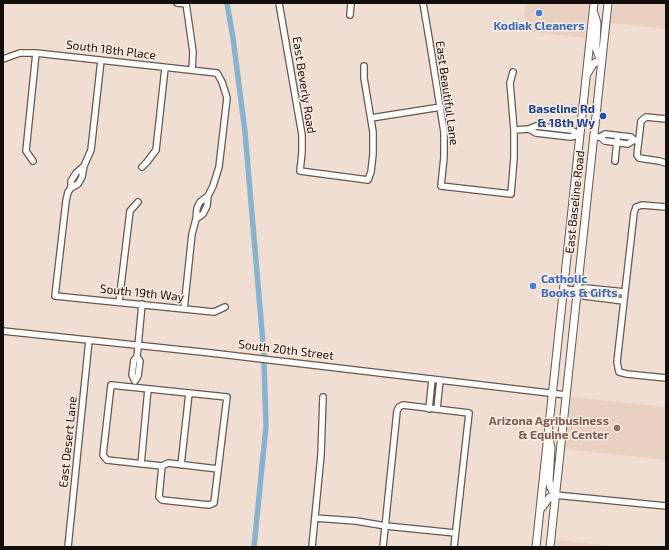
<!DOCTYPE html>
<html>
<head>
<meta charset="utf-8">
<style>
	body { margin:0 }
	#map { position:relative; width:669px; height:550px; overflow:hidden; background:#f1ded3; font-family:"Exo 2",sans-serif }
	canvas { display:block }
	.frame { position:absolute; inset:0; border:4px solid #140e0a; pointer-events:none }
</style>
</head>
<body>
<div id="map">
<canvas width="669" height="550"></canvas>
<div class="frame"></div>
</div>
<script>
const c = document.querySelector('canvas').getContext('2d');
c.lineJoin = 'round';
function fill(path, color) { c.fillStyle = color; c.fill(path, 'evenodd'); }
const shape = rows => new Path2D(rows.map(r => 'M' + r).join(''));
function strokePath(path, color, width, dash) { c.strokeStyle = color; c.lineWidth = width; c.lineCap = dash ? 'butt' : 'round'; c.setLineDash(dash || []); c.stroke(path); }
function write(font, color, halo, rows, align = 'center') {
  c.font = font + ' "Exo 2",sans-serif'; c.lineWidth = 3; c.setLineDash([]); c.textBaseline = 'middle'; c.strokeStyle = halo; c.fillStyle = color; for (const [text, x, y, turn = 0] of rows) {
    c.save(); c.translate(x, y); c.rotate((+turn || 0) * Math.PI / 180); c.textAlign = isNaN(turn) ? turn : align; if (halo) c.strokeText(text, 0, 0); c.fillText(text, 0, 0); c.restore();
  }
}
fill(shape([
	[526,3,588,3,585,38,523,31],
	[614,3,666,3,666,29,611,23],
	[571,397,666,407,666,460,565,449],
	[555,540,625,547,555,547]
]), '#e9d0c1');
strokePath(shape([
	[227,3,233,38,245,132,264,355],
	[254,547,266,426,264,363]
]), '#88b3cf', 5.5);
const minor = shape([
	[177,3,186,4],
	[186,3,193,52,192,70],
	[279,3,302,135,302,152,300,171,368,180,371,172,373,154,373,132,364,78,364,66],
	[423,3,430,44,444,132,444,157,441,186,511,194,514,158,514,130,510,83,513,72],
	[350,15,351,3],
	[3,59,20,53,36,53,217,73,222,82,227,98,219,167,213,186,208,196,200,202,197,208,196,219,192,234,184,309],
	[101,60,91,150,84,166,82,177,78,184,71,188,68,192,66,201,55,296,214,312,225,307],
	[371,118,441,107],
	[666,119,646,117,641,121,637,155,639,158,659,161,666,163],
	[529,129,536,133,570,137,580,135],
	[514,130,529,129,536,126,571,130,580,135],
	[594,137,600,137,605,141,628,144,634,140,638,141],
	[600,137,605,134,631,137,634,140],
	[33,161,26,151,36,53],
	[615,161,617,140],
	[142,167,147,162,156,150,165,68],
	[71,188,71,181,76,173,84,166],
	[666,207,642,205,636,207,634,213,617,362,619,372,627,374,666,378],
	[196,219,203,214,207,206,208,196],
	[563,289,577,290,585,288,625,292],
	[577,290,584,296,624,301],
	[119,302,130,211,138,202],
	[3,331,211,353,566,395],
	[137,357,134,360,132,375,135,381,138,376,140,361,137,357,142,304],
	[429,409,432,379],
	[437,409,440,380],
	[141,464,148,389],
	[181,465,189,393],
	[162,466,159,497,162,500,209,505,214,503,227,397,111,385,103,455,107,460,162,466,168,463,218,469],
	[555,495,666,506],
	[315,518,356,521,386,526,455,533],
	[68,547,89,340],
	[312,547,321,455,323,397],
	[383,547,397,411,399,407,403,405,469,413,454,547]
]);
const major = shape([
	[587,74,593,64,602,59,599,56,596,48,596,44,597,23,594,13],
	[540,510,549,498,555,495,551,488,549,481,551,448,549,439],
	[536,547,594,3],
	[550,547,608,3]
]);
strokePath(minor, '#67584e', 8);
strokePath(major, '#67584e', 9);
strokePath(minor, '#fff', 5.5);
strokePath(major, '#fff', 7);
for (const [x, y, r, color] of [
	[539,13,4,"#3f7fe0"],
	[603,116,4,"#1a4fb4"],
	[533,286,4,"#3f7fe0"],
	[617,428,4,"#8d6e63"]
]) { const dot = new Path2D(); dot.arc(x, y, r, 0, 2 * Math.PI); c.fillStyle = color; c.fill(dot); strokePath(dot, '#feebe0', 1.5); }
write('bold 12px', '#366cbe', '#feebe0', [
	["Kodiak Cleaners",539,26],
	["Catholic",541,279,"left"],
	["Books & Gifts",541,293,"left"]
]);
write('12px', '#140e0a', '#feebe0', [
	["South 18th Place",111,50,7],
	["East Beverly Road",304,85,81],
	["East Beautiful Lane",447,93,82],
	["East Baseline Road",575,202,-84],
	["South 19th Way",142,293,6],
	["South 20th Street",286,350,7],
	["East Desert Lane",68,442,-84]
]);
write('bold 12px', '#164399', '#feebe0', [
	["Baseline Rd",595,109],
	["& 18th Wy",595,123]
], 'right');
write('bold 12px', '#785e54', '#feebe0', [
	["Arizona Agribusiness",609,421],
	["& Equine Center",609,435]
], 'right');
</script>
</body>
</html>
